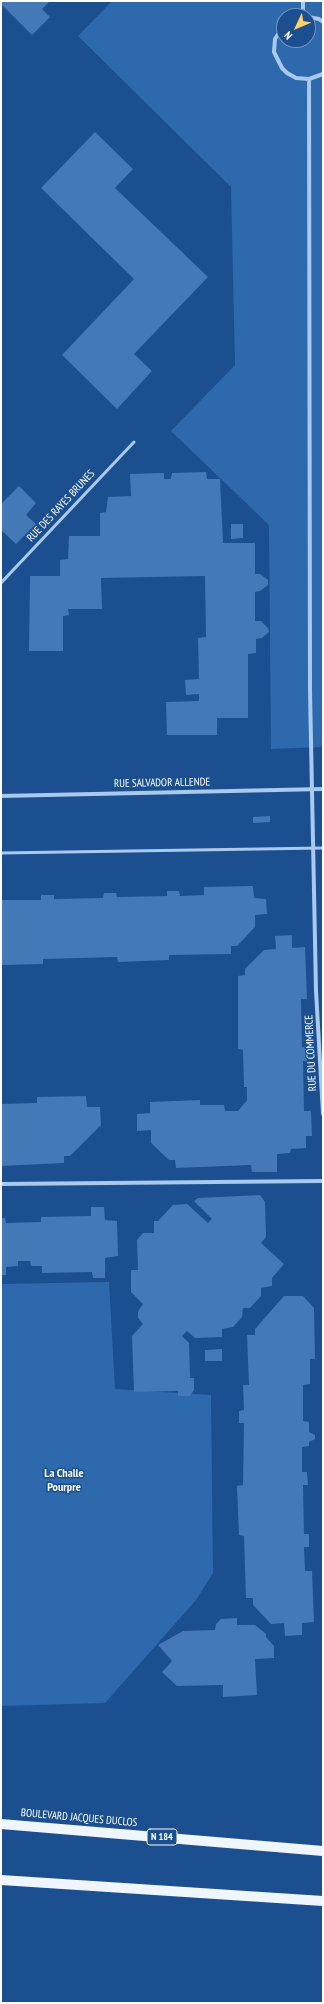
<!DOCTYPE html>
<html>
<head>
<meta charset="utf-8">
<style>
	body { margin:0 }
	#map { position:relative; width:324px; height:2004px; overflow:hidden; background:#1b4f8f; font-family:"PT Sans Narrow",sans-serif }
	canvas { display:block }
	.frame { position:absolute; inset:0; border:2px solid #fff; pointer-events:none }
	.north { position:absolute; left:276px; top:8px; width:40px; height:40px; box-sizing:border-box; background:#1b4f8f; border:1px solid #7695bc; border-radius:50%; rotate:226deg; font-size:11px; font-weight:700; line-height:16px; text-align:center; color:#fff }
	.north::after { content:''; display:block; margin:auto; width:14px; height:18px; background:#ffd166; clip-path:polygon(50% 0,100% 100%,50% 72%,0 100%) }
</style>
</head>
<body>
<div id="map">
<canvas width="324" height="2004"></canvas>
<div class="frame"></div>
<div class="north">N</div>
</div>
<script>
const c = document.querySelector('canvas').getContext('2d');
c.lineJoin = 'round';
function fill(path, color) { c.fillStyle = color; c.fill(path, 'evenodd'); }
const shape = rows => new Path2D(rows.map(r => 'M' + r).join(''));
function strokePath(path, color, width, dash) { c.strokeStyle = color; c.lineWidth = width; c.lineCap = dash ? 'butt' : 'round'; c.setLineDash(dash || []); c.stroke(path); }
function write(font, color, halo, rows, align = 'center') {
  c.font = font + ' "PT Sans Narrow",sans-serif'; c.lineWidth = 3; c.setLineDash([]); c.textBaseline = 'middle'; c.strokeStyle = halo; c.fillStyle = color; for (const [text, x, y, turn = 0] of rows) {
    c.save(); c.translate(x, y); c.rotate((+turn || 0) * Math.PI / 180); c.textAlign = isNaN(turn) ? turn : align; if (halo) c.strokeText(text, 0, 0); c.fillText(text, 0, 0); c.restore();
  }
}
fill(shape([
	[112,1,323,1,323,747,271,749,269,525,171,431,235,365,231,187,78,36],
	[284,16,308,16,308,40,284,40],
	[109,1282,115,1389,211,1395,213,1573,196,1600,105,1703,1,1706,1,1284]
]), '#2e69ad');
fill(shape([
	[1,1,50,1,42,9,50,17,32,35,1,4],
	[95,132,133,169,115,188,208,277,134,354,152,371,117,409,62,355,134,279,41,188],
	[206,472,207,479,220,479,223,543,255,543,255,574,260,574,268,580,268,585,260,591,255,592,255,621,261,621,268,628,269,632,262,638,256,639,256,653,248,654,248,718,217,718,217,735,167,735,166,702,199,701,199,694,186,695,185,680,199,679,198,638,206,637,205,576,101,578,102,609,68,609,69,615,63,616,63,651,29,651,30,576,60,576,60,560,68,559,69,536,100,536,100,513,106,512,108,497,131,496,130,474,164,473,164,479,171,479,172,473],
	[19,486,36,503,26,515,36,524,16,544,1,530,1,504],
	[231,524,243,524,243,538,231,539],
	[270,816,270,822,253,823,253,817],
	[253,886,254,898,266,899,267,914,255,915,255,927,237,946,231,946,231,954,169,955,169,960,118,962,117,957,43,959,43,964,1,965,1,900,41,900,41,895,54,895,54,899,103,898,104,893,116,893,117,897,167,896,167,891,179,891,180,896,204,895,204,887],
	[292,935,292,948,305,947,307,999,301,999,302,1047,307,1048,307,1061,303,1061,304,1111,311,1111,312,1136,306,1136,306,1148,291,1149,290,1153,277,1154,277,1172,252,1172,251,1165,176,1168,175,1160,169,1160,151,1143,151,1130,137,1131,137,1114,150,1113,150,1102,200,1100,200,1105,224,1105,225,1111,238,1111,247,1100,247,1087,244,1087,243,1050,238,1049,238,976,245,975,245,969,264,950,276,949,275,936],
	[86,1096,87,1107,100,1107,101,1125,70,1156,64,1156,64,1163,1,1166,1,1104,37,1103,37,1097],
	[260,1195,265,1202,266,1237,261,1243,284,1264,272,1278,272,1286,261,1288,261,1296,250,1308,243,1308,242,1317,233,1327,222,1329,222,1337,195,1338,187,1331,182,1336,189,1343,190,1378,194,1378,194,1390,190,1396,178,1396,178,1391,134,1392,132,1336,143,1324,138,1318,138,1311,143,1304,131,1292,131,1270,138,1270,137,1240,143,1233,154,1233,154,1221,158,1221,173,1205,187,1204,208,1223,212,1219,194,1201,198,1198],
	[91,1207,104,1207,105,1220,117,1221,118,1256,105,1258,105,1278,93,1278,92,1272,42,1273,42,1266,31,1266,30,1261,18,1261,18,1266,6,1267,6,1275,1,1275,1,1218,5,1218,6,1223,41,1222,41,1217,91,1216],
	[284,1296,303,1296,314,1308,315,1359,310,1359,310,1384,303,1385,303,1421,309,1422,309,1432,315,1435,315,1439,309,1442,309,1446,302,1447,302,1472,307,1472,308,1485,303,1485,304,1534,309,1534,309,1547,304,1547,305,1571,312,1571,314,1622,302,1623,302,1635,285,1636,284,1623,271,1624,253,1605,253,1598,246,1598,244,1536,239,1535,237,1486,243,1485,244,1423,239,1423,239,1411,244,1410,243,1385,249,1385,247,1335,255,1335,255,1329],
	[222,1349,222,1361,205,1361,205,1350],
	[237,1618,237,1625,255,1625,266,1634,266,1637,274,1646,274,1658,255,1659,257,1695,223,1697,223,1685,177,1686,162,1672,172,1661,158,1645,183,1631,215,1630,216,1624,221,1619]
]), '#4478b7');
strokePath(shape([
	[1,583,134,442],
	[1,853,323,848]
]), '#a9c9ee', 3);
strokePath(shape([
	[303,1,303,16],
	[308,17,319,19,323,22],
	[284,25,275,39,274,52,282,68,287,73,296,78,309,79,323,74],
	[309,79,310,691],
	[1,796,323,789],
	[316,991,323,1114],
	[1,1184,323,1181]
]), '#a9c9ee', 4);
strokePath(shape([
	[1,1824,323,1851],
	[1,1880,323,1901]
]), '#f0f6ff', 10);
strokePath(shape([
	[310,691,316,991]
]), '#a9c9ee', 4);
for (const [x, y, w] of [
	[162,1837,30]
]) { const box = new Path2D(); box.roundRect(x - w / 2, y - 8, w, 16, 3); c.fillStyle = '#1b4f8f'; c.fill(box); strokePath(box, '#fff', 1); }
write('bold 10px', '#fff', null, [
	["N 184",162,1837]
]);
write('11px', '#fff', '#1b4f8f', [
	["RUE DES RAYES BRUNES",61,506,-47],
	["RUE SALVADOR ALLENDE",162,783,-1],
	["RUE DU COMMERCE",311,1053,-93],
	["BOULEVARD JACQUES DUCLOS",79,1818,5]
]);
write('bold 12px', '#fff', '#1b4f8f', [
	["La Challe",64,1474],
	["Pourpre",64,1488]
]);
</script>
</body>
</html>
